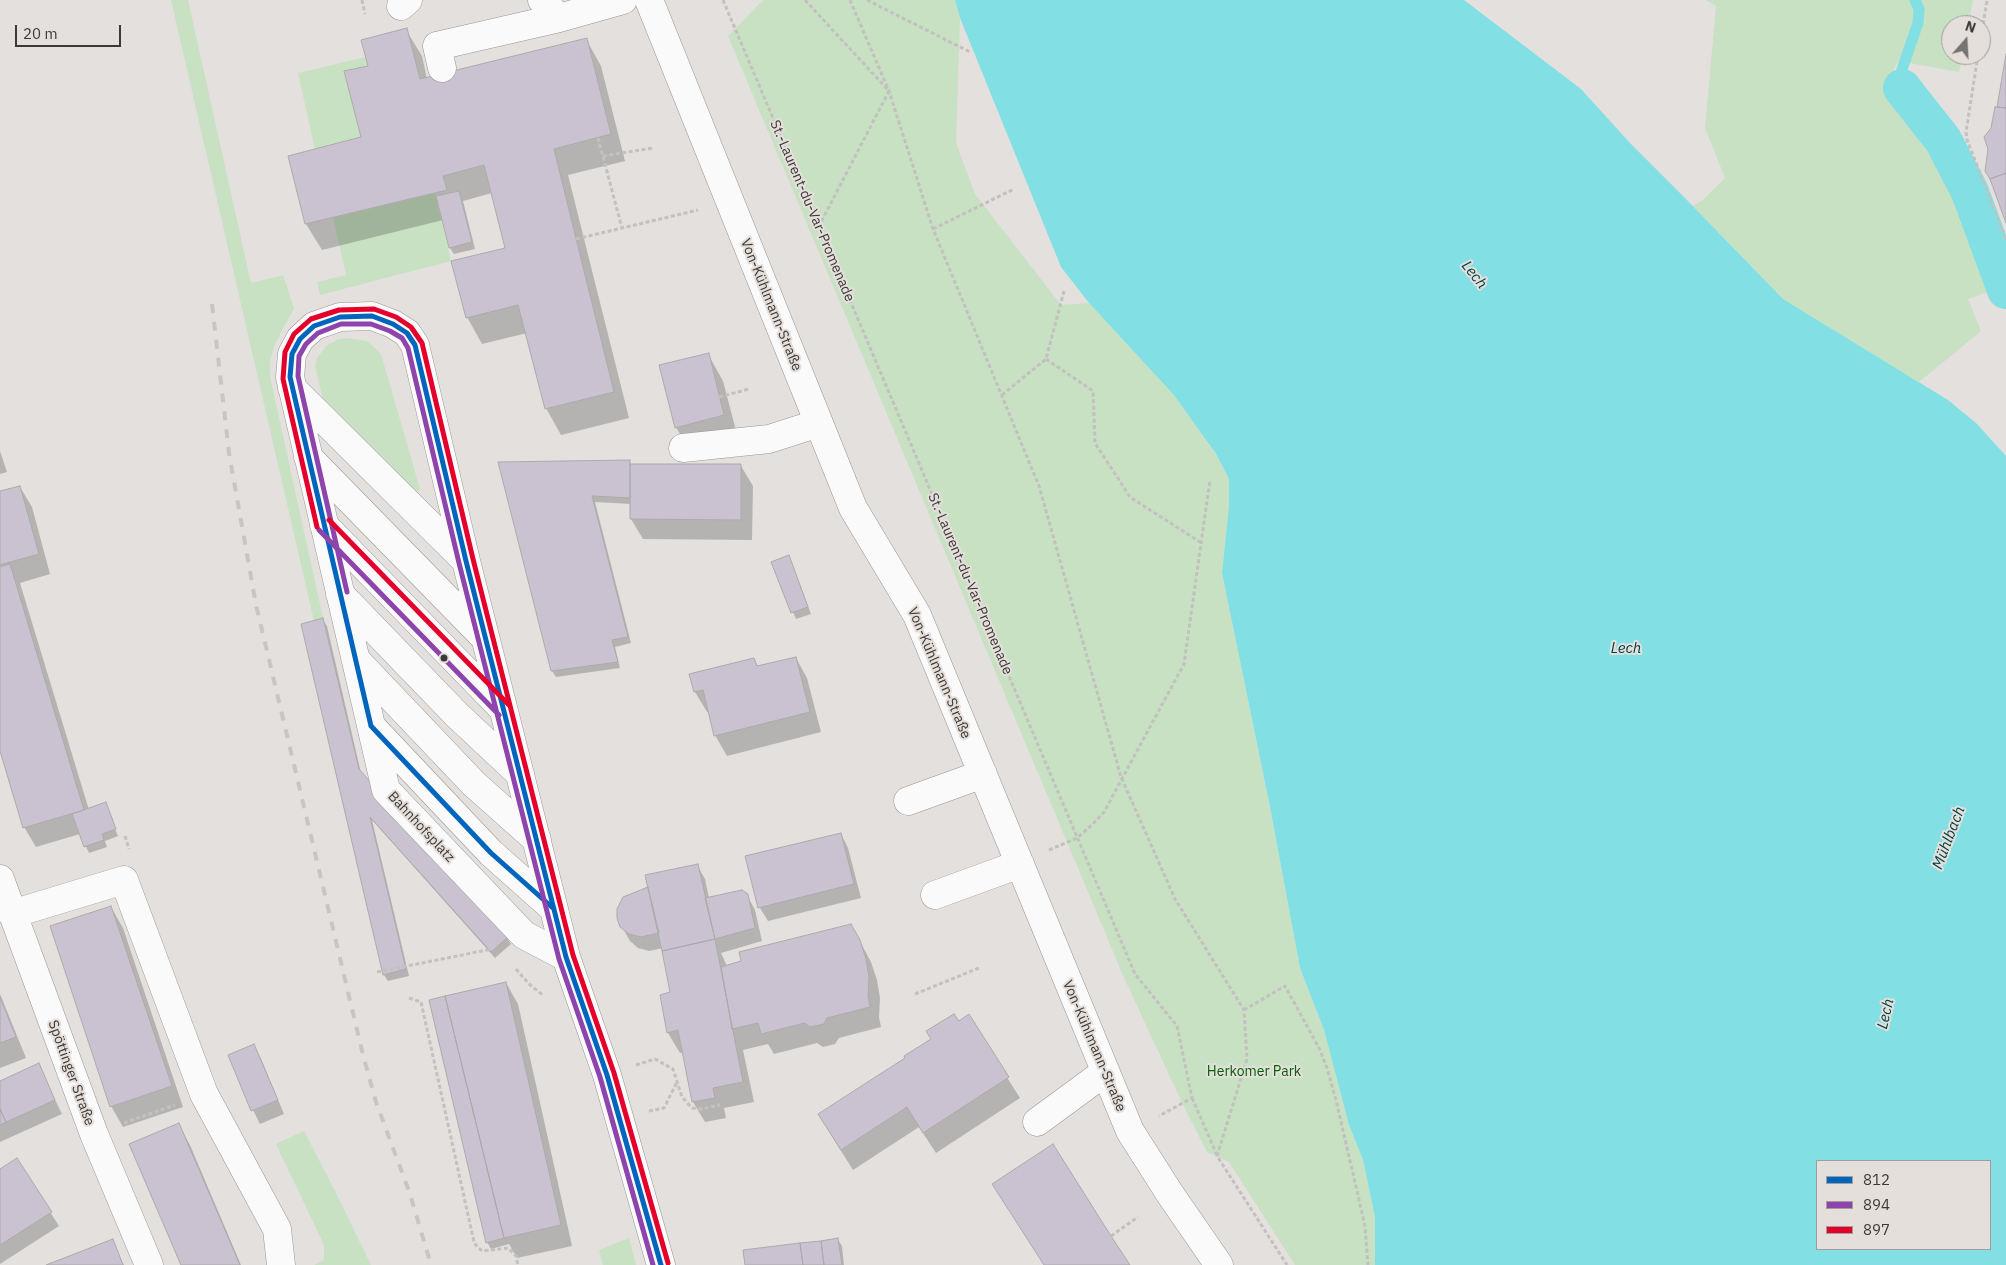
<!DOCTYPE html>
<html>
<head>
<meta charset="utf-8">
<style>
	body { margin:0 }
	#map { position:relative; width:2006px; height:1265px; overflow:hidden; background:#e3e0de; font-family:"IBM Plex Sans",sans-serif }
	canvas { display:block }
	.legend { position:absolute; left:1816px; top:1160px; width:175px; height:90px; box-sizing:border-box; background:#e5dfdc; border:1px solid #a19d9a; margin:0; padding:6px 9px; list-style:none; font-size:15px; color:#3c3a38 }
	.legend li { display:flex; align-items:center; gap:10px; height:25px }
	.legend b { width:25px; border:1px solid #a19d9a }
	.north { position:absolute; left:1941px; top:15px; width:50px; height:50px; box-sizing:border-box; background:#e5dfdc; border:1px solid #a19d9a; border-radius:50%; rotate:19deg; font-size:14px; font-weight:700; line-height:20px; text-align:center; color:#3c3a38 }
	.north::after { content:''; display:block; margin:auto; width:18px; height:22px; background:#767472; clip-path:polygon(50% 0,100% 100%,50% 72%,0 100%) }
	.scale { position:absolute; left:15px; top:25px; width:106px; height:22px; box-sizing:border-box; border:2px solid #3c3a38; border-top:0; padding-left:6px; font-size:15px; line-height:18px; white-space:nowrap; color:#3c3a38; -webkit-text-stroke:4px #e5dfdc; paint-order:stroke }
</style>
</head>
<body>
<div id="map">
<canvas width="2006" height="1265"></canvas>
<ul class="legend">
<li><b style="height:6px;background:#0065bd"></b>812</li>
<li><b style="height:6px;background:#8e44ad"></b>894</li>
<li><b style="height:6px;background:#e4002b"></b>897</li>
</ul>
<div class="north">N</div>
<div class="scale">20 m</div>
</div>
<script>
const c = document.querySelector('canvas').getContext('2d');
c.lineJoin = 'round';
function fill(path, color) { c.fillStyle = color; c.fill(path, 'evenodd'); }
const shape = rows => new Path2D(rows.map(r => 'M' + r).join(''));
function strokePath(path, color, width, dash) { c.strokeStyle = color; c.lineWidth = width; c.lineCap = dash ? 'butt' : 'round'; c.setLineDash(dash || []); c.stroke(path); }
function write(font, color, halo, rows, align = 'center') {
  c.font = font + ' "IBM Plex Sans",sans-serif'; c.lineWidth = 4; c.setLineDash([]); c.textBaseline = 'middle'; c.strokeStyle = halo; c.fillStyle = color; for (const [text, x, y, turn = 0] of rows) {
    c.save(); c.translate(x, y); c.rotate((+turn || 0) * Math.PI / 180); c.textAlign = isNaN(turn) ? turn : align; if (halo) c.strokeText(text, 0, 0); c.fillText(text, 0, 0); c.restore();
  }
}
fill(shape([
	[171,0,188,0,251,283,283,275,294,308,275,344,270,361,270,377,323,618,314,621],
	[763,0,955,0,960,18,956,143,975,194,1061,305,1089,303,1173,394,1216,455,1229,479,1229,506,1222,573,1270,807,1300,968,1324,1030,1349,1125,1363,1160,1375,1217,1375,1265,1295,1265,1229,1162,1207,1152,1186,1111,1125,980,728,36],
	[1706,0,1973,0,1968,25,1951,25,1951,55,1963,55,1959,72,1898,61,1889,79,1941,144,1968,193,1997,289,1968,299,1981,331,1919,382,1783,299,1693,206,1703,200,1725,178,1705,128,1716,6],
	[366,57,368,66,344,72,361,137,315,149,298,73],
	[435,193,451,261,320,295,317,282,346,275,333,218],
	[346,338,367,341,381,354,420,489,415,494,331,412,323,399,315,366,317,358,326,346,337,340],
	[304,1131,335,1191,371,1265,314,1265,324,1260,324,1245,276,1144],
	[629,1238,636,1265,603,1265,599,1250]
]), '#c8e1c3');
fill(shape([
	[955,0,1464,0,1581,89,1631,144,1686,199,1783,299,1948,400,1976,423,2006,456,2006,1265,1375,1265,1375,1217,1363,1160,1349,1125,1324,1030,1300,968,1270,807,1222,573,1229,506,1229,479,1216,454,1173,394,1089,303,1061,267,960,18],
	[1817,1161,1990,1161,1990,1249,1817,1249]
]), '#82e0e4');
fill(shape([
	[406,30,422,56,427,79,586,39,601,66,625,161,568,175,629,418,561,435,546,408,527,333,482,344,467,317,506,249,492,193,463,201,475,249,454,254,450,248,443,220,322,250,306,224,290,157,362,138,369,67],
	[708,354,723,381,739,442,691,454,676,427],
	[0,451,7,472,0,474],
	[629,461,631,465,741,466,753,486,752,540,643,539,631,519,631,504,595,502,631,643,615,647,620,668,556,677,552,671,500,463],
	[20,487,32,507,50,574,20,583,89,810,105,804,118,836,105,841,107,847,89,853,80,834,36,847,24,827,0,747,0,493],
	[773,563,792,564,811,614,796,619],
	[323,620,327,626,361,773,507,938,511,944,495,958,372,820,409,976,388,981,384,975,302,625],
	[796,658,807,678,821,732,727,756,715,735,709,712,707,712,695,692,691,675,754,659,758,667],
	[841,834,848,848,861,898,768,921,760,908],
	[697,865,705,879,709,898,747,895,755,910,762,941,721,953,727,966,851,925,871,962,877,980,880,998,879,1017,881,1027,839,1038,835,1044,823,1047,817,1043,774,1054,768,1044,743,1050,754,1102,724,1108,726,1118,705,1122,693,1102,683,1052,680,1053,668,1033,672,993,663,948,649,951,638,948,630,941,622,927],
	[111,907,123,928,183,1107,123,1127,111,1106],
	[506,983,518,1004,572,1246,517,1258,509,1244,491,1249,487,1242],
	[0,994,26,1058,0,1068],
	[968,1016,1020,1098,936,1153,919,1127,853,1170,831,1135,907,1058],
	[253,1046,261,1059,284,1114,260,1124,253,1110,229,1056],
	[38,1065,62,1114,0,1142,0,1082],
	[178,1125,190,1145,241,1265,182,1265],
	[17,1160,59,1226,0,1264,0,1170],
	[838,1240,842,1246,844,1265,746,1265],
	[112,1241,124,1265,49,1265]
]), '#0003');
strokePath(shape([
	[1902,88,1899,78,1918,23,1919,9,1915,0]
]), '#82e0e4', 11);
strokePath(shape([
	[1902,88,1943,140,1970,192,2006,290]
]), '#82e0e4', 38);
const building = shape([
	[407,28,420,79,587,38,611,134,554,149,614,392,545,409,518,305,466,318,451,261,505,248,484,165,443,176,447,190,305,224,288,156,361,137,344,71,368,66,361,40,407,28],
	[2006,54,2006,108,1997,107,2006,54],
	[1995,107,2006,108,2006,173,1990,179,1985,171,1988,149,1984,137,1991,128,1995,107],
	[2006,173,2006,223,1990,179,2006,173],
	[459,191,472,242,449,248,436,196,459,191],
	[709,353,724,415,675,428,659,365,709,353],
	[630,460,630,498,592,496,628,637,612,640,618,662,551,671,498,462,630,460],
	[630,464,741,464,741,520,630,519,630,464],
	[20,486,39,554,0,565,0,491,20,486],
	[789,555,808,607,791,613,771,562,789,555],
	[10,564,84,810,23,828,0,751,0,567,10,564],
	[323,618,359,769,508,937,491,952,370,817,406,969,383,975,301,624,323,618],
	[796,657,810,712,714,736,703,690,694,692,689,674,754,658,757,666,796,657],
	[106,802,116,829,102,834,104,840,84,847,72,814,106,802],
	[841,833,854,884,758,908,745,856,841,833],
	[698,864,715,939,662,951,645,875,698,864],
	[648,887,659,933,641,937,629,934,620,927,617,918,617,909,623,897,648,887],
	[742,890,748,894,755,928,715,939,705,898,742,890],
	[111,906,172,1086,110,1107,50,926,111,906],
	[851,924,860,940,866,959,869,977,868,996,870,1007,827,1018,824,1024,810,1027,805,1023,761,1034,758,1023,732,1029,721,967,741,961,739,952,851,924],
	[715,939,743,1082,713,1088,715,1098,692,1102,678,1030,667,1033,660,995,670,992,662,951,715,939],
	[506,982,561,1225,504,1238,445,996,506,982],
	[445,996,504,1238,486,1243,429,1000,445,996],
	[0,997,16,1037,0,1043,0,997],
	[954,1014,959,1021,969,1014,1009,1077,923,1133,907,1107,841,1150,818,1114,905,1058,904,1056,931,1039,926,1031,954,1014],
	[254,1044,278,1100,251,1111,228,1055,254,1044],
	[39,1063,55,1100,6,1122,0,1109,0,1081,39,1063],
	[0,1109,6,1122,0,1125,0,1109],
	[179,1123,240,1265,181,1265,129,1144,179,1123],
	[1053,1144,1111,1236,1130,1265,1044,1265,992,1184,1053,1144],
	[17,1158,52,1212,0,1245,0,1169,17,1158],
	[838,1238,842,1265,824,1265,821,1241,838,1238],
	[113,1239,123,1265,46,1265,113,1239],
	[821,1241,824,1265,803,1265,800,1243,821,1241],
	[800,1243,803,1265,745,1265,743,1250,800,1243]
]);
fill(building, '#cbc2d1');
strokePath(building, '#abaaa9', 1);
const minor = shape([
	[542,0,559,18,623,0],
	[649,0,853,508,917,615,1130,1131,1170,1194,1219,1265],
	[401,6,408,0],
	[442,68,437,46,559,18],
	[292,388,466,561],
	[683,448,769,439,819,423],
	[308,457,485,638],
	[324,525,503,709],
	[340,594,457,715,520,774],
	[356,660,474,784,537,840],
	[372,727,491,853,554,909],
	[908,801,983,774],
	[0,879,94,1134,149,1265],
	[935,895,1020,864],
	[12,914,124,880,204,1094,277,1229,281,1265],
	[566,957,524,935,386,790,290,377,292,354,300,339,314,326,340,317,372,316,393,324,407,333,415,345,466,561,566,957,607,1075,661,1265],
	[1037,1122,1105,1072]
]);
strokePath(minor, '#989694', 29);
strokePath(shape([
	[362,0,365,14],
	[723,0,1135,974,1177,1026,1192,1098,1159,1116],
	[805,0,889,91,819,226],
	[850,0,889,91,933,229,1039,486,1121,777,1175,899,1244,1010,1247,1059,1217,1156,1287,1265],
	[867,0,970,52],
	[1981,37,1987,0],
	[1978,55,1966,132,1967,140,2006,239],
	[598,138,622,228],
	[603,156,653,148],
	[933,229,1014,189],
	[576,239,698,210],
	[1046,359,1093,391,1095,443,1130,497,1200,542],
	[1002,395,1046,359,1064,291],
	[719,397,749,389],
	[125,836,129,849],
	[1049,850,1077,838,1093,824,1104,812,1184,664,1210,480],
	[516,969,529,984,544,996],
	[377,972,492,949],
	[915,994,979,968],
	[409,998,421,1002,474,1242,478,1248,483,1251,508,1248,516,1256,518,1265],
	[1244,1010,1285,986,1319,1048,1327,1068,1336,1100,1365,1226,1368,1265],
	[636,1065,655,1059,673,1069,682,1097,692,1108,701,1109,720,1105],
	[1192,1098,1217,1155],
	[649,1111,664,1108,677,1082],
	[124,1123,175,1105],
	[1111,1236,1138,1217]
]), '#c3c1c0', 3, [4, 2.5]);
strokePath(minor, '#fbfafa', 28);
strokePath(shape([
	[212,304,229,453,256,605,363,1055,376,1102,410,1194,431,1265]
]), '#c7c6c6', 4, [9, 9]);
strokePath(shape([
	[371,726,290,377,292,354,300,339,314,326,340,317,372,316,393,324,407,333,415,345,466,561,566,957,607,1075,661,1265],
	[371,726,491,853,554,909]
]), '#0065bd', 5);
strokePath(shape([
	[319,530,499,715],
	[347,592,298,376,299,356,306,344,318,333,341,324,371,324,390,331,402,338,408,348,459,563,559,959,600,1077,653,1265]
]), '#8e44ad', 5);
strokePath(shape([
	[329,520,509,705],
	[317,527,283,379,285,352,294,334,311,319,339,310,374,309,396,317,411,327,422,343,473,559,573,955,614,1073,668,1263]
]), '#e4002b', 5);
for (const [x, y, r, color] of [
	[444,658,4.5,"#3c3a38"]
]) { const dot = new Path2D(); dot.arc(x, y, r, 0, 2 * Math.PI); c.fillStyle = color; c.fill(dot); strokePath(dot, '#e5dfdc', 2); }
write('14px', '#3c3a38', '#e5dfdc', [
	["St.-Laurent-du-Var-Promenade",812,211,67],
	["Von-Kühlmann-Straße",771,305,68],
	["St.-Laurent-du-Var-Promenade",970,584,67],
	["Von-Kühlmann-Straße",939,673,67],
	["Bahnhofsplatz",421,827,47],
	["Von-Kühlmann-Straße",1094,1046,67],
	["Spöttinger Straße",71,1073,70]
]);
write('14px', '#006303', '#e5dfdc', [
	["Herkomer Park",1254,1072]
]);
write('italic 15px', '#004143', '#e5dfdc', [
	["Lech",1474,275,51],
	["Lech",1626,649],
	["Mühlbach",1949,838,-69],
	["Lech",1886,1014,-77]
]);
</script>
</body>
</html>
